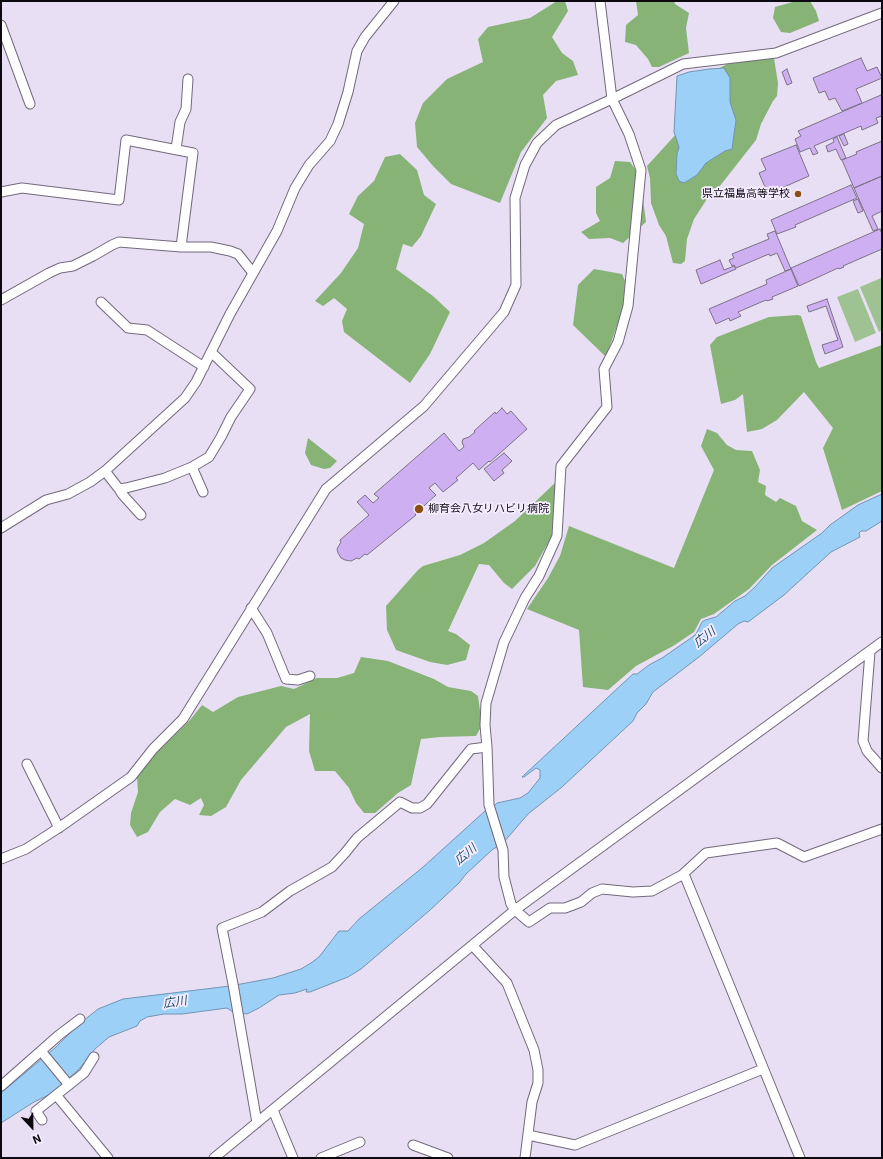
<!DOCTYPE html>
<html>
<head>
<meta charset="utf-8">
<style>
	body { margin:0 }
	#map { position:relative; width:883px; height:1159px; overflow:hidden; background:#e9dff5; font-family:Roboto,sans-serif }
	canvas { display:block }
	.frame { position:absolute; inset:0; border:2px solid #0d0910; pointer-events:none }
	.north { position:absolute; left:12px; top:1107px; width:40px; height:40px; -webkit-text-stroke:3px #f5edff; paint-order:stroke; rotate:158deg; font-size:11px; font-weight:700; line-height:16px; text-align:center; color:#0d0910 }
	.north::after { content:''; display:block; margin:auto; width:14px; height:18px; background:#0d0910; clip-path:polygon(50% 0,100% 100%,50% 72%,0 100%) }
</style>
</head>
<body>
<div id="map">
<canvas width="883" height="1159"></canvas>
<div class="frame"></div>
<div class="north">N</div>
</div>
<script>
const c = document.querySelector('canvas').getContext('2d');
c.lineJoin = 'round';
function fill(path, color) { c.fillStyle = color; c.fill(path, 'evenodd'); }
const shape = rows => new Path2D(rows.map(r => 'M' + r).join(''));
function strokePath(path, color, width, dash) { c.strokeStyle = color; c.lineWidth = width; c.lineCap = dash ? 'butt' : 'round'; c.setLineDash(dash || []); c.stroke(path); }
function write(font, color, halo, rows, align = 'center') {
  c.font = font + ' Roboto,"Noto Sans JP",sans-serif'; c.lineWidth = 3.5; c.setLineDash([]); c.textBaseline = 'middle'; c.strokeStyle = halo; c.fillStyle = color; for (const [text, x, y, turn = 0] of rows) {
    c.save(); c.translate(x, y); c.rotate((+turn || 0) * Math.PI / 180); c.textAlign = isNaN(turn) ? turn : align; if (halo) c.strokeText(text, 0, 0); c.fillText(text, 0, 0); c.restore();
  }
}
fill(shape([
	[881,278,882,330,879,332,860,287],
	[858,289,876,333,855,342,837,297]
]), '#9fc293');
fill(shape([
	[557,1,565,1,568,11,552,37,562,53,573,61,578,75,556,81,543,95,547,118,521,152,500,203,451,184,433,166,417,147,415,123,423,103,447,79,483,62,478,39,488,27,530,18],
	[636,1,674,1,675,4,689,13,686,28,689,53,659,67,652,67,648,59,636,45,625,42,626,25,638,15],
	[796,1,810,1,816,11,819,21,790,33,781,32,773,18,775,7],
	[774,58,778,83,777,96,773,101,761,124,756,140,716,191,707,199,694,219,687,239,685,261,681,264,673,263,666,236,659,225,651,203,650,178,647,166,678,132,718,69,729,63],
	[400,154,417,170,424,195,436,204,421,236,412,247,403,244,396,269,433,296,450,312,430,354,410,383,344,332,342,321,347,309,334,298,323,306,315,301,341,273,358,248,364,224,349,214,358,196,374,181,385,157],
	[615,161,630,162,635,169,642,191,646,222,623,243,610,238,589,239,581,232,600,221,596,213,596,187,610,178],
	[594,269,622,274,625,281,624,306,606,357,573,325,578,285],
	[798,315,801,316,816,362,819,368,882,345,882,491,842,510,823,448,833,428,804,392,777,420,762,429,747,432,743,394,735,400,721,404,710,345,717,337,769,317],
	[707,429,717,433,727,445,736,450,752,451,760,470,758,482,766,486,765,495,776,502,780,498,796,506,802,521,817,530,772,565,749,589,714,614,701,619,694,632,673,646,636,666,608,690,583,687,579,630,527,609,548,578,560,556,569,526,674,568,714,470,701,446],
	[308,438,337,461,330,468,324,469,311,465,305,453],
	[557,481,556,505,552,536,535,566,512,589,504,583,489,565,479,564,448,631,456,634,470,645,466,660,447,665,430,662,396,650,387,630,386,606,418,570,423,566,460,555,484,543,515,521],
	[361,657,388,661,434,679,448,687,471,691,478,696,482,725,476,736,440,737,421,739,411,785,398,793,375,813,364,813,356,803,349,788,335,771,315,771,309,751,310,714,286,727,241,780,226,807,211,816,199,815,204,805,201,798,190,805,175,799,160,812,148,832,137,837,130,825,131,813,138,792,137,777,157,752,190,720,202,705,213,712,238,697,281,686,294,689,317,678,337,678,354,673]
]), '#87b377');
const water = shape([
	[724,68,730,78,730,102,736,120,732,149,725,151,706,163,697,175,684,183,679,181,676,174,677,154,679,147,674,132,677,76,689,72,709,69,724,68],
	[882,494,882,521,866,531,861,531,859,533,860,537,831,552,784,595,748,622,744,621,738,624,699,657,653,692,646,704,637,713,633,721,562,787,528,814,504,842,492,850,466,874,459,883,429,911,361,969,348,977,310,992,306,992,307,989,295,993,279,995,259,1008,247,1014,233,1012,227,1008,182,1014,164,1014,147,1017,140,1021,137,1026,109,1037,95,1049,80,1068,53,1093,34,1102,1,1123,1,1093,56,1047,78,1025,98,1009,123,999,230,986,273,978,301,969,311,963,319,957,339,931,348,931,359,919,422,868,485,811,493,807,497,803,520,798,528,793,540,778,540,770,536,768,524,777,522,777,633,674,637,674,649,665,662,658,691,638,696,634,702,622,705,620,716,617,735,601,745,596,755,587,772,568,822,533,830,525,858,505,882,494]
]);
fill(water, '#9cd0f7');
strokePath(water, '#7194b2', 1);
const building = shape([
	[861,58,867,71,877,67,882,78,856,89,862,103,842,111,835,98,829,100,825,91,819,93,813,78,861,58],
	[787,69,792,83,787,85,782,72,787,69],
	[881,95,882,98,882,116,876,118,878,123,862,130,861,126,814,146,818,153,813,155,810,148,800,152,795,139,801,136,798,131,881,95],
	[844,134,848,144,844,146,839,136,844,134],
	[837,137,846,158,841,160,836,149,828,152,826,146,834,142,833,139,837,137],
	[882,141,882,176,854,188,842,160,857,154,856,152,882,141],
	[796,145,809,176,768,194,759,173,766,170,761,159,796,145],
	[882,176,882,211,872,216,878,229,873,231,854,188,882,176],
	[851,185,857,198,795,225,796,227,777,234,771,220,851,185],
	[858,199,863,211,858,213,853,201,858,199],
	[880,229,882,234,882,249,843,266,844,267,839,269,838,268,799,286,791,268,880,229],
	[775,231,791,269,785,271,777,253,770,256,769,254,736,268,734,265,732,266,729,260,734,258,732,254,769,239,767,234,775,231],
	[720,260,724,270,734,266,736,269,701,284,696,270,720,260],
	[791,269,798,286,772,297,773,299,767,301,766,300,738,312,741,316,730,321,729,318,716,324,709,309,767,284,766,280,791,269],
	[827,299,843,347,825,354,822,345,838,340,826,306,809,312,807,306,827,299],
	[502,408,507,414,511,411,527,429,490,462,489,461,479,470,473,463,456,478,458,480,443,492,435,483,429,488,436,495,415,514,416,515,367,555,365,554,359,559,357,558,351,561,345,560,341,558,338,553,337,549,341,542,340,540,369,515,357,502,365,495,373,503,379,498,374,494,444,433,459,451,464,447,462,442,463,439,469,437,475,432,474,431,495,412,496,414,502,408],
	[504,453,512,461,502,470,504,473,494,481,484,469,504,453]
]);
fill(building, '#ceaff1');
strokePath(building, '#7b7286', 1);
const street = shape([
	[600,1,612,99,629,134,641,170,628,306,618,342,604,369,607,407,561,466,557,536,539,576,525,598,504,642,486,703,485,725,487,747,489,805,503,850,504,877,511,904,515,910,529,922,550,908,565,908,581,902,592,893,602,889,633,892,652,891,682,875,706,853,777,843,804,857,882,829],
	[1,25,30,104],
	[176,149,180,122,186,109,188,79],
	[1,192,22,188,119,200,126,140,193,153,181,247],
	[1,300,49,273,60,268,73,266,93,256,112,245,119,242,181,247,211,247,230,251,238,254,253,273],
	[101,302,128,328,147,330,204,367],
	[192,467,203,492],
	[105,471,119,489,126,488,165,478,192,467,209,457,221,437,231,417,250,389,211,352],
	[119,489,122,494,141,515],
	[1,528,46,500,68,494,90,482,105,471,185,398,196,382,230,314,277,231,295,188,309,165,330,141,338,124,348,92,357,51,365,37,394,1],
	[251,608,267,633,286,679,298,680,310,676],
	[870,652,863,741,867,751,882,768],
	[27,764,59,828],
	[1,859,26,849,60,827,131,777,153,749,183,719,326,489,424,406,504,312,516,285,515,198,525,165,537,143,556,125,612,99,683,64,776,53,882,13],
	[684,874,800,1158],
	[473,946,507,983,534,1050,538,1070,538,1083,532,1102,525,1158],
	[41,1051,69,1085],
	[1,1086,59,1035,80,1019],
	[57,1096,108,1158],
	[273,1110,293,1158],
	[42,1120,36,1111,84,1073,94,1057],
	[257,1123,233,984,222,928,262,912,290,891,332,867,345,853,357,838,400,802,412,808,420,808,427,804,471,749,487,747],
	[528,1135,575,1145,763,1069],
	[413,1145,448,1158],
	[214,1158,515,910,882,642],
	[321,1158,360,1142]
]);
strokePath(street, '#72697c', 11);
strokePath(street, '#fff', 9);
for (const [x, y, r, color] of [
	[798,194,4,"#8c4f10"],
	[419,509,5,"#8c4f10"]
]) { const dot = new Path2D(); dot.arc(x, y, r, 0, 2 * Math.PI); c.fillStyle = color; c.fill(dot); strokePath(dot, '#f5edff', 1.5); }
write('11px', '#0d0910', '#f5edff', [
	["県立福島高等学校",790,194],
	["柳育会八女リハビリ病院",428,509,"left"]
], 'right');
write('italic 12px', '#184a6b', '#f5edff', [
	["広川",705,638,-38],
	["広川",466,855,-40],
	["広川",175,1003,-9]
]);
</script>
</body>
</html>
